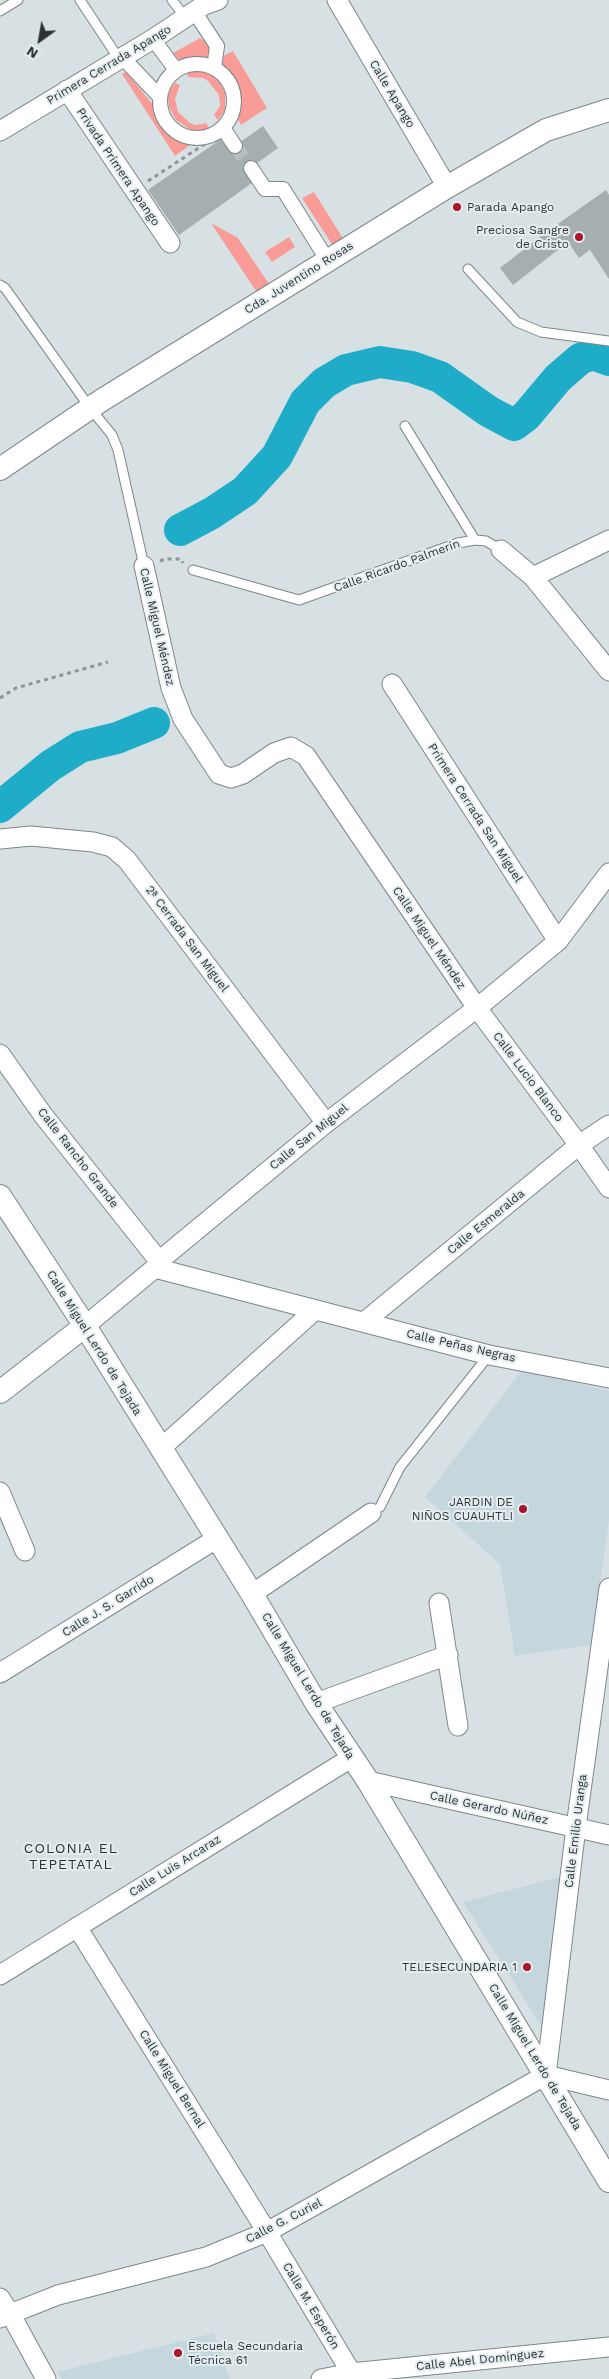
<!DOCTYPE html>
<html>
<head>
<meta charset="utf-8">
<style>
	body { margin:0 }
	#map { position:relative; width:609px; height:2379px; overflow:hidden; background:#d7e1e4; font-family:"Work Sans",sans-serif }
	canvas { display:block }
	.north { position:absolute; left:15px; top:15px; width:50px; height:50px; -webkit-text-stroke:4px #e4eef1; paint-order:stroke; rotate:212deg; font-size:14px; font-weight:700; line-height:20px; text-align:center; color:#2e3233 }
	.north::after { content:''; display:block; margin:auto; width:18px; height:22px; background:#2e3233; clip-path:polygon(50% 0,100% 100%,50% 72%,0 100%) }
</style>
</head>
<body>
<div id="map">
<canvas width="609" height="2379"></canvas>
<div class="north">N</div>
</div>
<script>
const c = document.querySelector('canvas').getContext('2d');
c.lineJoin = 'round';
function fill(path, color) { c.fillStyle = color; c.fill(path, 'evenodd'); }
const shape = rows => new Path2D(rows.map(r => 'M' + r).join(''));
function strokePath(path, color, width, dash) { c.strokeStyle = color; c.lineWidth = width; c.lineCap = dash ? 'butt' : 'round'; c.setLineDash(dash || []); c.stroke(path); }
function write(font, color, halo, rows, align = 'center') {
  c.font = font + ' "Work Sans",sans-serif'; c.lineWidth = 4; c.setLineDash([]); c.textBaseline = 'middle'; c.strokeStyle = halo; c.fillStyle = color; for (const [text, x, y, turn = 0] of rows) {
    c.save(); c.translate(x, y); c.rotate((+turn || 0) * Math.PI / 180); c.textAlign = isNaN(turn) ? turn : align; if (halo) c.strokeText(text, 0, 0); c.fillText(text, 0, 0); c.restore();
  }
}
fill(shape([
	[523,1369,609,1391,609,1520,591,1645,515,1656,500,1564,425,1497],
	[560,1877,545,2032,463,1902],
	[214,2333,230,2379,62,2379,57,2372]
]), '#c5d7dd');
fill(shape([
	[200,38,206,42,212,55,208,62,183,64,173,53],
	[233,51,267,108,241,125,237,117,238,90,234,78,222,67,220,58],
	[196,70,212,75,218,80,225,92,225,110,218,120,214,115,220,106,219,95,208,81,203,78,188,77,187,72],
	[126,72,155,107,161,123,178,139,190,145,175,156,122,74],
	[175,83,180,85,175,99,178,112,190,123,196,125,206,123,209,128,203,131,191,130,176,120,169,107,168,98,170,90],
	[314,192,344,240,333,246,302,198],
	[211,223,238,238,271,287,258,294],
	[289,237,295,247,272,262,265,252]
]), '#f99c98');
strokePath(shape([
	[180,530,212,513,245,491,277,456,305,402,324,383,346,370,380,362,412,367,440,377,488,411,514,425,526,416,558,378,580,359,592,354,609,360],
	[0,807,50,766,80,747,117,738,154,723]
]), '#1facc9', 32);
fill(shape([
	[263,126,278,148,245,172,252,183,179,235,148,190,221,139,229,150],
	[606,190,609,195,609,279,590,250,579,258,568,242,513,285,500,268,545,233]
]), '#a5afb2');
strokePath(shape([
	[235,146,251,168]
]), '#b5bec1', 14, [14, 7]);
const service = shape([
	[80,0,119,59],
	[172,0,185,17],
	[0,11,18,0],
	[468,269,517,322,541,332,609,341],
	[0,285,5,288,90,408,112,435,118,450,144,566],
	[405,426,475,540],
	[193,570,299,600,458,543,475,540,486,541,501,550],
	[380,1507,400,1467,489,1355]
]);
const pedestrian = shape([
	[194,11,217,46,214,68],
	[153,39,176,70],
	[122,57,160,97],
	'160 101a37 37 0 1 1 74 0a37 37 0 1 1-74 0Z',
	[223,128,235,146],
	[251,168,265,189,283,189,328,261]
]);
const minor = shape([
	[337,0,447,187],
	[67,90,170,243],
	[0,131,153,39,204,5,218,0],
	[501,550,533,577,609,671],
	[144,566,171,688,183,719,219,774,231,778,243,774,274,753,291,747,306,756,477,1008,579,1145,609,1188],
	[533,577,609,540],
	[392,684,558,941],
	[0,839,31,836,93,842,112,847,127,860,326,1123],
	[0,1054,43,1115,159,1261],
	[155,1268,489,1355,609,1378],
	[364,1322,579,1145,609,1125],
	[85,1326,155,1268,159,1261,326,1123,477,1008,558,941,609,873],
	[160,1449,314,1311],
	[0,1492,25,1551],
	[252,1594,371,1513],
	[439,1603,458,1726],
	[0,1673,216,1539],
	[316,1703,448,1655],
	[368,1781,609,1835],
	[77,1927,267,2232,355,2379],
	[0,1975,351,1758],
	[546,2075,576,1827,609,1588],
	[546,2075,609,2090],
	[0,2298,11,2315,46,2379],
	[0,2318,58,2295,206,2257,267,2232,546,2075],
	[321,2379,351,2373,609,2347]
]);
const tertiary = shape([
	[0,469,102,400,447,187,546,130,609,110],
	[0,1196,85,1326,252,1594,316,1703,368,1781,609,2181],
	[0,1392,85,1326]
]);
strokePath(service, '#7d8689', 11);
strokePath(pedestrian, '#7d8689', 16);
strokePath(minor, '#7d8689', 21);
strokePath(tertiary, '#7d8689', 24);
strokePath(shape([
	[148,181,214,138],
	[160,561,165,559,181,559,183,563],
	[0,698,16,688,108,662]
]), '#8e9597', 3, [4, 4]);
strokePath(service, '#fff', 9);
strokePath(pedestrian, '#fff', 14);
strokePath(minor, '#fff', 19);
strokePath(tertiary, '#fff', 22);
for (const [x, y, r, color] of [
	[457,207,5,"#ab1629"],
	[579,237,5,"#ab1629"],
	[523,1509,5,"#ab1629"],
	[527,1967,5,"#ab1629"],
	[178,2353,5,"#ab1629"]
]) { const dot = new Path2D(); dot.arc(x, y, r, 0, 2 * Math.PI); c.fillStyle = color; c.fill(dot); strokePath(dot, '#e4eef1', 2); }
write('12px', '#2e3233', '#e4eef1', [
	["Primera Cerrada Apango",109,65,-31],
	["Calle Apango",392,94,59],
	["Privada Primera Apango",118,167,56],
	["Cda. Juventino Rosas",299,278,-32],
	["Calle Ricardo Palmerín",397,566,-20],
	["Calle Miguel Méndez",157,627,77],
	["Primera Cerrada San Miguel",475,813,57],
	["Calle Miguel Méndez",429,938,56],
	["2ª Cerrada San Miguel",187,939,53],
	["Calle Lucio Blanco",528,1077,53],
	["Calle San Miguel",309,1137,-39],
	["Calle Rancho Grande",78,1158,52],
	["Calle Esmeralda",486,1222,-39],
	["Calle Miguel Lerdo de Tejada",94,1343,58],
	["Calle Peñas Negras",461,1346,13],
	["Calle J. S. Garrido",108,1606,-32],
	["Calle Miguel Lerdo de Tejada",308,1686,59],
	["Calle Gerardo Núñez",489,1808,12],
	["Calle Emilio Uranga",576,1831,-83],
	["Calle Luis Arcaraz",175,1866,-32],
	["Calle Miguel Lerdo de Tejada",535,2057,59],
	["Calle Miguel Bernal",172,2079,58],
	["Calle G. Curiel",284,2221,-27],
	["Calle M. Esperón",311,2306,59],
	["Calle Abel Domínguez",480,2360,-6]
]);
write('12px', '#2e3233', '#e4eef1', [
	["Parada Apango",467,207,"left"],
	["Preciosa Sangre",569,230],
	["de Cristo",569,244],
	["JARDIN DE",513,1502],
	["NIÑOS CUAUHTLI",513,1516],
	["TELESECUNDARIA 1",517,1967],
	["Escuela Secundaria",188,2346,"left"],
	["Técnica 61",188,2360,"left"]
], 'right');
c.letterSpacing = '1px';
write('14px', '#2e3233', '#e4eef1', [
	["COLONIA EL",71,1849],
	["TEPETATAL",71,1865]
]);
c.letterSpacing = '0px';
</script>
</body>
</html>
